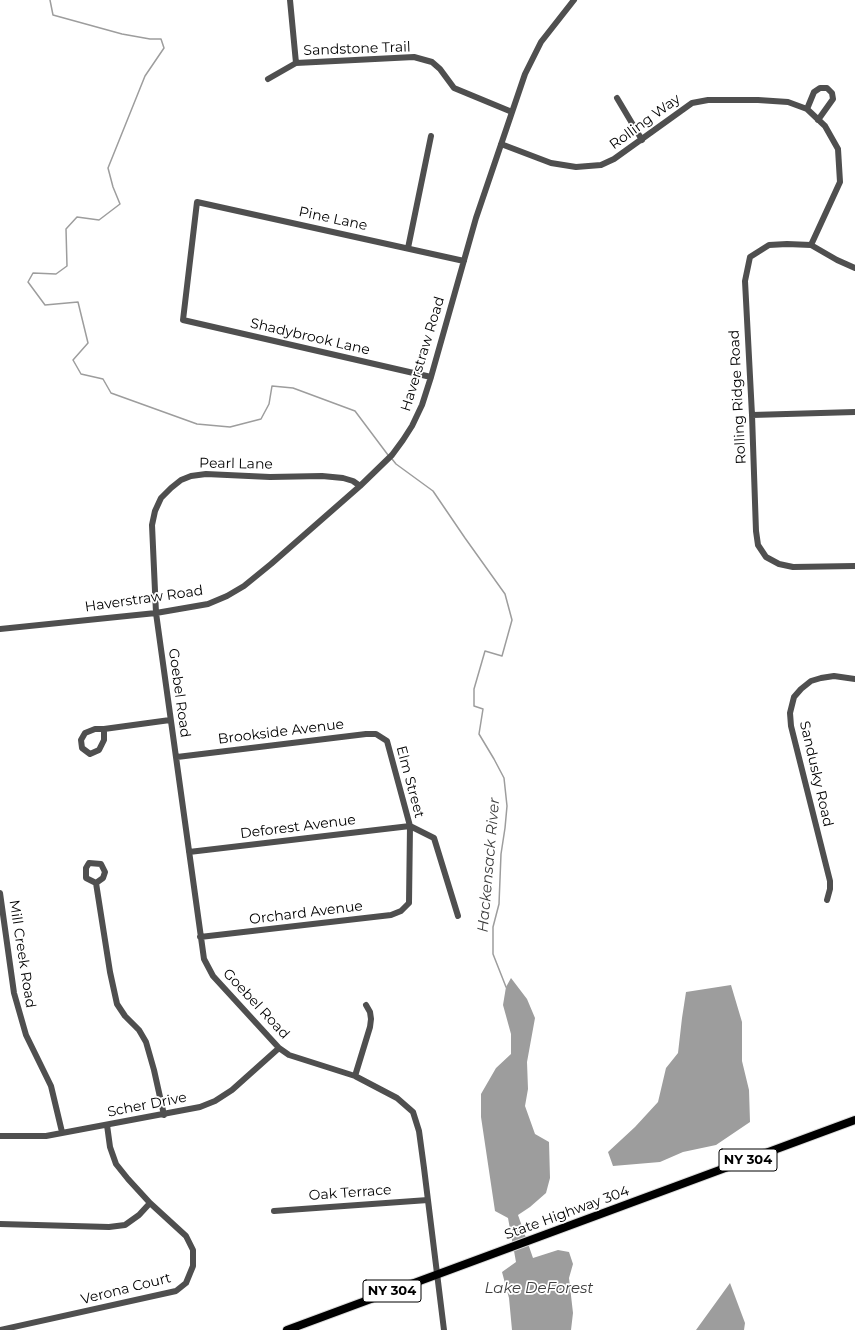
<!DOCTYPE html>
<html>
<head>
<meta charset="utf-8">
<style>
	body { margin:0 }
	canvas { display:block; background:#fff }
</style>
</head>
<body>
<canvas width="855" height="1330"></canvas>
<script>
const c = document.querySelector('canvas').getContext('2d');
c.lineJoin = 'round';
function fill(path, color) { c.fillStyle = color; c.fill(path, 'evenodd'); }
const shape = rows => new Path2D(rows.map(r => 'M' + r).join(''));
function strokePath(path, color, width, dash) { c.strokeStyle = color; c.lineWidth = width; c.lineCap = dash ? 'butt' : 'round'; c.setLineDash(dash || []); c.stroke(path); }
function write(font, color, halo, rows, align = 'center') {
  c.font = font + ' Montserrat,sans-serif'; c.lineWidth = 3.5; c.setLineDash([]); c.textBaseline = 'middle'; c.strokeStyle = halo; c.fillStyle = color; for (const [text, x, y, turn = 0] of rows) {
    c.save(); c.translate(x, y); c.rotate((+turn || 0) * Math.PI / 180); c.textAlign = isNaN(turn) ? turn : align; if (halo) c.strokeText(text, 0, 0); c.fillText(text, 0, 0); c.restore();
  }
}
fill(shape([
	[511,978,527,999,535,1018,527,1062,528,1089,525,1106,535,1134,549,1142,550,1178,546,1193,530,1207,518,1215,533,1258,558,1250,569,1252,573,1264,569,1278,573,1313,571,1330,512,1330,509,1298,502,1272,516,1262,508,1218,495,1211,481,1117,481,1094,496,1068,511,1054,511,1034,503,1005,506,987],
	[731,985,742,1022,742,1061,749,1090,750,1122,716,1145,683,1152,660,1162,613,1166,608,1152,635,1127,658,1102,666,1068,678,1053,682,1018,686,992],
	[730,1283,745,1323,744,1330,696,1330]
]), '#9d9d9d');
strokePath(shape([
	[50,0,53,15,122,34,150,39,161,39,164,48,145,76,108,168,113,187,120,204,99,220,77,217,66,229,67,266,56,274,33,273,28,282,45,305,78,302,88,343,73,360,81,374,103,379,111,393,197,424,230,427,261,419,269,404,272,386,293,388,355,411,388,455],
	[392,459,396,464,433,491,465,538,505,594,512,620,502,656,485,651,474,689,474,706,483,709,479,734,494,759,504,778,507,806,505,828,501,854,499,904,493,927,493,954,506,987]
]), '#9d9d9d', 1.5);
const major = shape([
	[287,1330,855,1120]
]);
strokePath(major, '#dbdbdb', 10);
strokePath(shape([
	[290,0,296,63],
	[268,79,296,63,414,57,432,62,440,69,454,88,512,112],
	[617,98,642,140],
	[807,109,814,92,820,88,827,88,832,93,833,99,818,120],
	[501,144,551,163,576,167,601,165,614,159,692,103,708,100,758,100,788,102,807,109,825,126,838,149,840,182,811,245],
	[408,248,431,136],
	[855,268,837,260,811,245,787,244,769,245,750,257,745,281,752,415,756,531,758,545,766,557,779,564,793,567,855,566],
	[431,377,183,320,197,202,464,261],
	[752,415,855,412],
	[360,486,353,481,343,478,322,476,270,477,206,474,191,476,181,480,171,488,161,498,155,511,152,525,156,613,204,959,213,976,279,1048,289,1055,355,1076,397,1098,413,1112,419,1131,424,1168,444,1330],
	[0,629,156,613,208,604,227,596,244,586,271,564,360,486,392,455,403,440,412,426,422,405,431,377,476,218,525,74,541,42,574,0],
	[104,729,104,740,99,750,90,754,82,748,81,740,85,733,95,729,104,729,170,720],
	[177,757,366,734,376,734,387,741,410,826,409,903,401,911,391,915,200,937],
	[189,852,410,826,434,838,458,916],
	[96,883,86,878,86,868,89,863,101,864,105,872,103,878,96,883,110,972,117,1004,125,1016,139,1030,146,1042,154,1070,164,1115],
	[0,893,14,993,26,1035,51,1086,62,1132],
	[827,900,830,889,830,881,791,726,790,713,794,697,801,689,811,681,821,678,834,676,855,679],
	[355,1076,370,1027,371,1019,370,1012,366,1005],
	[0,1136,46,1136,200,1107,215,1101,232,1090,279,1048],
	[274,1211,428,1200],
	[0,1224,109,1227,125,1225,139,1215,150,1203],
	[0,1330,176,1291,186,1283,193,1266,193,1250,186,1236,150,1203,128,1179,116,1164,110,1147,107,1125]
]), '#4f4f4f', 6);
strokePath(major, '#000', 8);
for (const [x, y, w] of [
	[748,1160,58],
	[392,1291,58]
]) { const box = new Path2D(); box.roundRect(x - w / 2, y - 11, w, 22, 3); c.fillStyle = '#fff'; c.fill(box); strokePath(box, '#000', 1); }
write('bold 13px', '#000', null, [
	["NY 304",748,1160],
	["NY 304",392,1291]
]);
write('14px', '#000', '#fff', [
	["Sandstone Trail",357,49,-2],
	["Rolling Way",645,122,-36],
	["Pine Lane",333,219,12],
	["Shadybrook Lane",310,337,13],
	["Haverstraw Road",423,354,-73],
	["Rolling Ridge Road",738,397,-93],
	["Pearl Lane",236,464,1],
	["Haverstraw Road",144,599,-8],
	["Goebel Road",179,693,82],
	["Brookside Avenue",281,732,-7],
	["Sandusky Road",816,774,77],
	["Elm Street",410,782,75],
	["Deforest Avenue",298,827,-7],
	["Orchard Avenue",306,913,-7],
	["Mill Creek Road",22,954,81],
	["Goebel Road",256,1004,47],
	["Scher Drive",147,1105,-11],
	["Oak Terrace",350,1193,-4],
	["State Highway 304",567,1213,-20],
	["Verona Court",126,1289,-14]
]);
write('italic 15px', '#3e3e3e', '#fff', [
	["Hackensack River",489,865,-85],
	["Lake DeForest",539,1289]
]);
</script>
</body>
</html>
